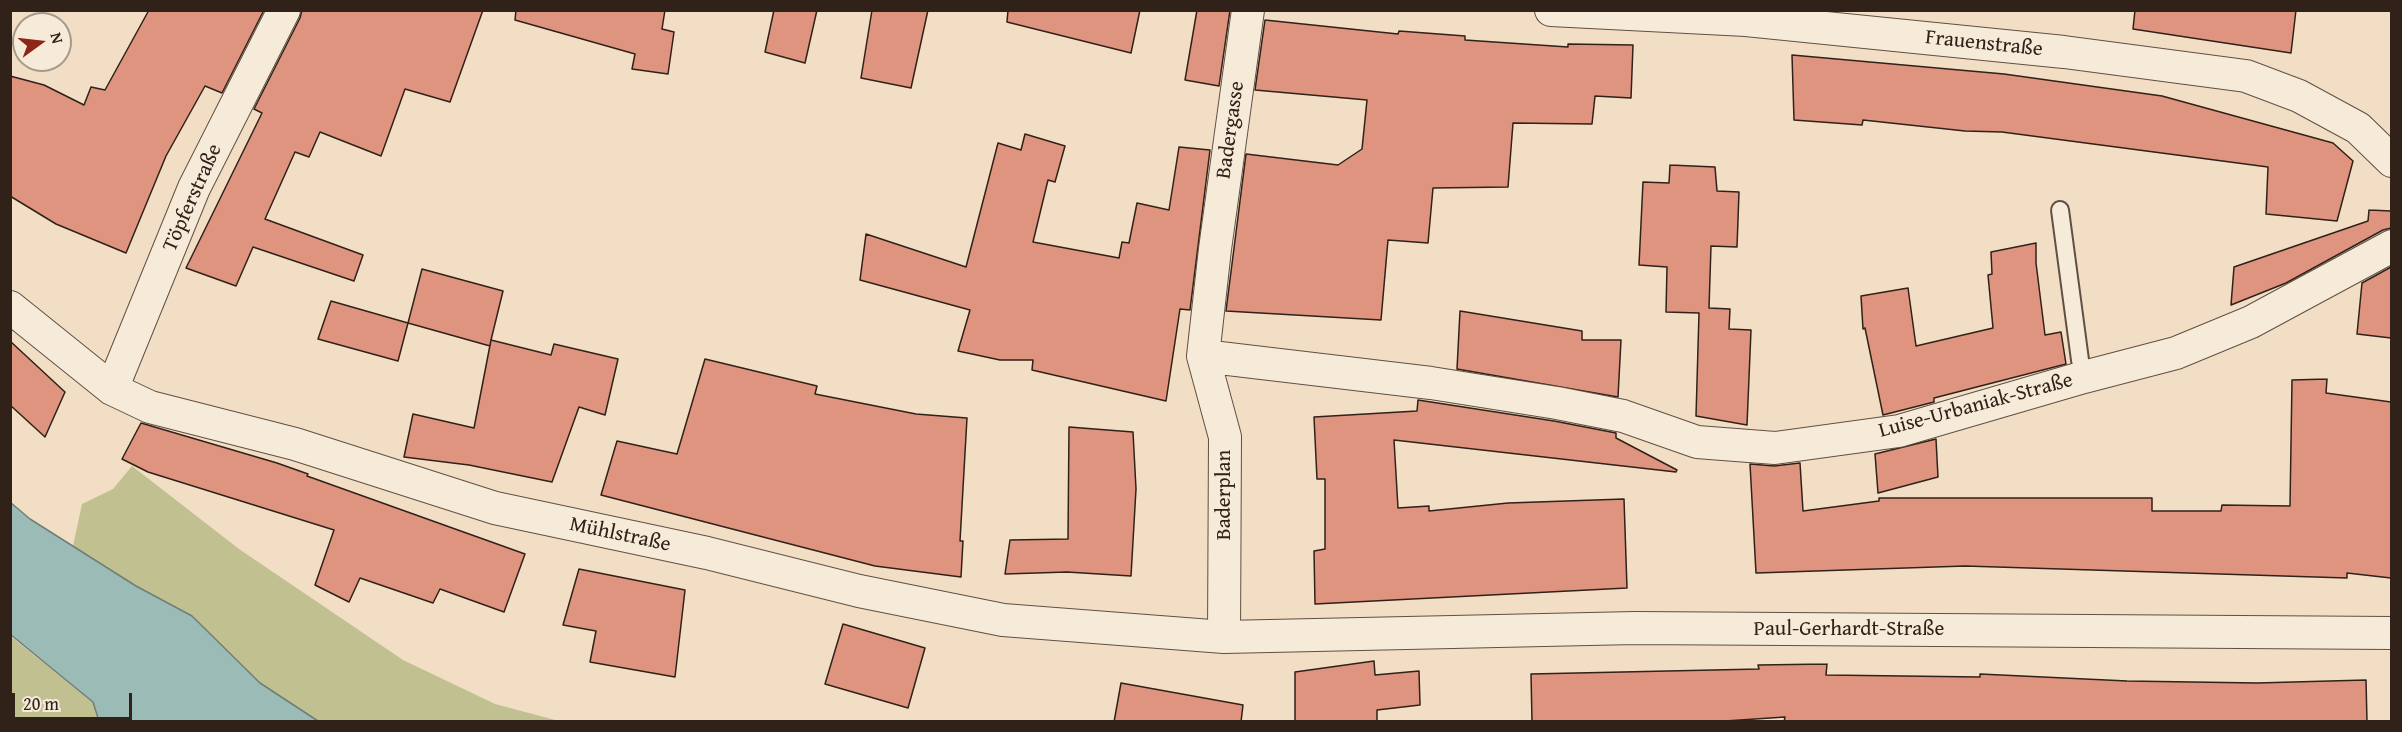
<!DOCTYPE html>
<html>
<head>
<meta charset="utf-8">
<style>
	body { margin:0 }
	#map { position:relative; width:2402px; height:732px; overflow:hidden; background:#f1dec4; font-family:"Gentium Book Plus",serif }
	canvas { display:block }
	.frame { position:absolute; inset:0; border:12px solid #302119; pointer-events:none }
	.north { position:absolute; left:12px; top:12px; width:60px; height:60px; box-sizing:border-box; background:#f6ead9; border:2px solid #a79a8c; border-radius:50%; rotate:75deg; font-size:16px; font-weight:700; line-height:24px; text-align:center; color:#302119 }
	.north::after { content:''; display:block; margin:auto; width:21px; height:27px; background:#8f2418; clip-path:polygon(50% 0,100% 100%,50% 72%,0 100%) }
	.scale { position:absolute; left:12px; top:693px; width:120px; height:27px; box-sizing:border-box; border:3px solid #302119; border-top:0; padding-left:8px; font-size:18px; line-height:21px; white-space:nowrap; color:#302119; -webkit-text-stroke:4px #f6ead9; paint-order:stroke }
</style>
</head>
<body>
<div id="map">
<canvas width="2402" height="732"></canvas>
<div class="frame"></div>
<div class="north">N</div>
<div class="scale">20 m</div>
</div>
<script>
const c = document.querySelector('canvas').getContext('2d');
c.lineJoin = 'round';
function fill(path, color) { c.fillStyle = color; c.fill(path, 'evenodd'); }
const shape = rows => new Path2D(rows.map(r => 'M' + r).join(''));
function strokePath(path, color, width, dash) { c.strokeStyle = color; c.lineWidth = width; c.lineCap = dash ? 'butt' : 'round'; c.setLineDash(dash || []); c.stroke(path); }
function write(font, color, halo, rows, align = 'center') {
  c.font = font + ' "Gentium Book Plus",serif'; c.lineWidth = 5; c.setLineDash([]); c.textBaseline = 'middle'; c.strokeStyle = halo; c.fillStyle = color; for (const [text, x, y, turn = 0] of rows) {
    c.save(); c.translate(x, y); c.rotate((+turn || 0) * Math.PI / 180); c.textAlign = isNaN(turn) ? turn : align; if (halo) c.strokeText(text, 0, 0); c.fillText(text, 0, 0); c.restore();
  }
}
fill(shape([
	[132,466,239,549,403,660,495,704,559,721,318,721,260,683,192,616,136,586,73,546,82,504,113,489],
	[10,636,93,702,99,721,11,721]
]), '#c0c090');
const water = shape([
	[10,502,30,519,136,586,192,616,260,683,318,721,99,721,93,702,11,635,10,502]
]);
fill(water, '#9bbcb6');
strokePath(water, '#707e77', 1.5);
const building = shape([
	[149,10,264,10,222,93,205,86,166,156,126,253,56,224,10,196,10,76,44,85,84,105,91,87,105,90,149,10],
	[302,10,483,10,450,102,405,89,381,156,320,132,309,157,295,152,265,219,363,255,354,281,253,247,236,286,186,268,262,113,254,109,300,18,302,10],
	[516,10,665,10,662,29,674,32,668,74,632,69,635,54,515,20,516,10],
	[774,10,817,10,805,63,765,52,774,10],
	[872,10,928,10,911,88,861,78,872,10],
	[1008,10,1140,10,1131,53,1007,22,1008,10],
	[1197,10,1230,10,1219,86,1185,80,1197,10],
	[2135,10,2296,10,2291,53,2133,29,2135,10],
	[1265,20,1398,34,1399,31,1465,36,1465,40,1568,47,1568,44,1633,45,1631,98,1595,96,1592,124,1513,123,1508,187,1433,188,1428,243,1388,240,1381,320,1226,311,1246,154,1338,165,1362,149,1367,100,1255,90,1265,20],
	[1792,55,2004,74,2162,96,2333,143,2353,161,2337,221,2266,214,2268,167,2002,132,1965,131,1863,120,1862,125,1794,120,1792,55],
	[1025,134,1065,146,1055,182,1048,180,1033,242,1119,258,1122,242,1129,243,1137,203,1169,210,1179,147,1210,150,1190,310,1180,309,1166,401,1032,370,1033,360,1000,360,958,351,970,310,860,280,866,234,966,267,998,143,1021,150,1025,134],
	[1670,165,1715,167,1717,191,1739,192,1737,247,1711,246,1709,308,1730,309,1729,329,1751,330,1747,425,1696,416,1699,313,1666,312,1667,267,1639,265,1643,182,1669,183,1670,165],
	[2369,210,2391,211,2391,228,2383,230,2286,283,2231,305,2234,267,2368,221,2369,210],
	[2036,243,2036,263,2045,335,2061,332,2066,364,1934,398,1934,402,1883,415,1865,328,1863,329,1861,296,1908,288,1916,346,1993,328,1988,275,1992,274,1991,252,2036,243],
	[2391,267,2391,338,2357,334,2362,283,2391,267],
	[422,269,503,291,491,340,551,355,554,344,618,359,605,415,579,407,552,482,469,465,404,457,413,414,474,428,491,340,490,346,408,323,422,269],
	[331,301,408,323,398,361,318,339,331,301],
	[1460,311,1582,331,1582,340,1621,340,1618,397,1457,369,1460,311],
	[10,341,65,392,45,437,10,405,10,341],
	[705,359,817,386,815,394,916,414,967,418,960,541,963,541,961,577,875,566,601,495,617,441,677,454,705,359],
	[2327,379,2326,393,2391,402,2391,578,2347,573,2347,578,1965,566,1756,573,1750,464,1774,466,1800,463,1803,511,1879,501,1879,498,2152,498,2152,511,2221,511,2222,505,2290,506,2292,380,2327,379],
	[1418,400,1554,421,1616,433,1616,438,1677,470,1676,472,1394,440,1398,508,1429,506,1429,511,1508,503,1624,499,1627,588,1315,604,1314,551,1325,549,1325,479,1317,479,1314,417,1417,411,1418,400],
	[141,423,277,463,308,474,307,476,525,554,504,612,440,589,433,603,360,578,349,602,315,585,334,530,148,472,122,459,141,423],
	[1069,427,1133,432,1136,489,1131,576,1067,572,1005,574,1010,540,1068,539,1069,427],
	[1936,439,1938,477,1878,493,1875,454,1936,439],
	[579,569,685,590,675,677,590,662,596,631,563,625,579,569],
	[843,624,925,648,908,708,825,684,843,624],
	[1374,661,1375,675,1419,671,1420,705,1377,710,1377,722,1295,722,1295,672,1374,661],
	[1827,664,1826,675,1980,677,1980,674,2127,681,2257,683,2366,680,2367,722,1784,722,1785,717,1710,722,1532,722,1531,674,1759,669,1758,665,1827,664],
	[1121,683,1243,705,1241,722,1114,722,1121,683]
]);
fill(building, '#df947f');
strokePath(building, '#302119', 1.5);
const lane = shape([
	[2060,210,2080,360,2084,377]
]);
const street = shape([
	[1551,10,1746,20,2064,52,2246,76,2299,96,2358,128,2392,161],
	[10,307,112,389,150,407,295,444,495,508,707,553,859,591,1003,620,1224,637,1635,628,2392,633],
	[1203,356,1431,383,1557,403,1623,416,1697,442,1775,448,1899,431,2084,377,2176,353,2251,322,2392,246],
	[112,389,194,188,284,10],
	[1224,637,1225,437,1203,356,1215,249,1248,10]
]);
strokePath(lane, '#605044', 20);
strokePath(street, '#605044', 34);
strokePath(lane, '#f6ead9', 16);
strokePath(street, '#f6ead9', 32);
write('21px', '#302119', '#f6ead9', [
	["Frauenstraße",1984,44,6],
	["Badergasse",1231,130,-82],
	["Töpferstraße",193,198,-66],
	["Luise-Urbaniak-Straße",1976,406,-15],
	["Baderplan",1225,495,-90],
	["Mühlstraße",620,535,12],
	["Paul-Gerhardt-Straße",1849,630]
]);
</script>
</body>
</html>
